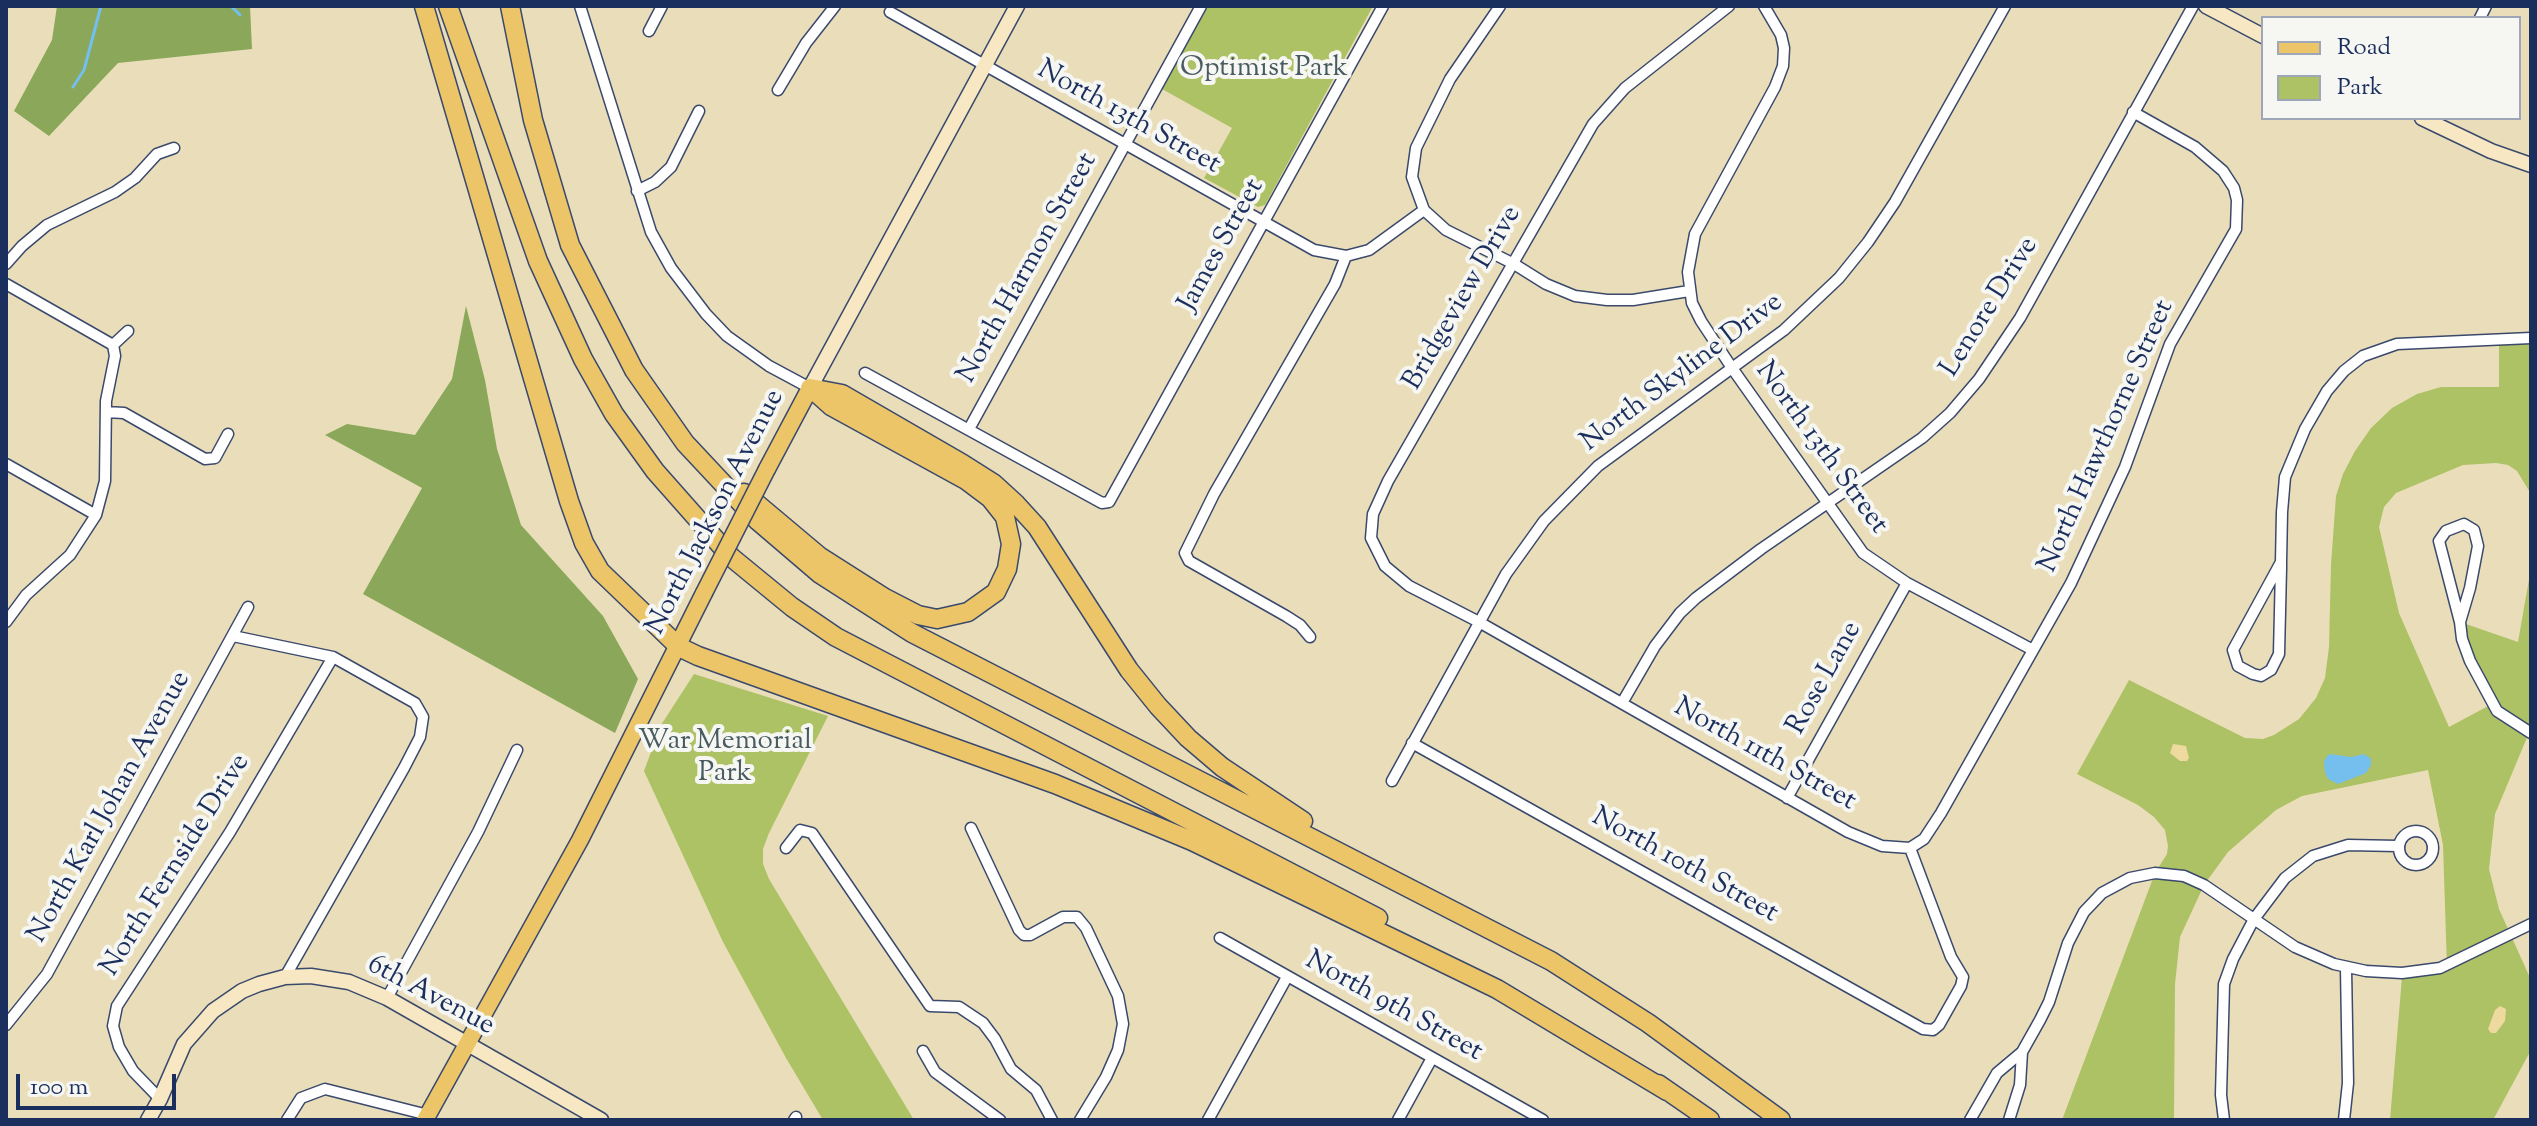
<!DOCTYPE html>
<html>
<head>
<meta charset="utf-8">
<style>
	body { margin:0 }
	#map { position:relative; width:2537px; height:1126px; overflow:hidden; background:#eadeba; font-family:"Sorts Mill Goudy",serif }
	canvas { display:block }
	.frame { position:absolute; inset:0; border:8px solid #1b2f5e; pointer-events:none }
	.legend { position:absolute; left:2261px; top:16px; width:260px; height:104px; box-sizing:border-box; background:#f6f6f2; border:2px solid #9ea6b7; margin:0; padding:10px 14px; list-style:none; font-size:24px; color:#1b2f5e }
	.legend li { display:flex; align-items:center; gap:16px; height:40px }
	.legend b { width:40px; border:2px solid #9ea6b7 }
	.scale { position:absolute; left:16px; top:1074px; width:160px; height:36px; box-sizing:border-box; border:4px solid #1b2f5e; border-top:0; padding-left:10px; font-size:24px; line-height:28px; white-space:nowrap; color:#1b2f5e; -webkit-text-stroke:6px #f6f6f2; paint-order:stroke }
</style>
</head>
<body>
<div id="map">
<canvas width="2537" height="1126"></canvas>
<div class="frame"></div>
<ul class="legend">
<li><b style="height:10px;background:#ecc569"></b>Road</li>
<li><b style="height:22px;background:#adc165"></b>Park</li>
</ul>
<div class="scale">100 m</div>
</div>
<script>
const c = document.querySelector('canvas').getContext('2d');
c.lineJoin = 'round';
function fill(path, color) { c.fillStyle = color; c.fill(path, 'evenodd'); }
const shape = rows => new Path2D(rows.map(r => 'M' + r).join(''));
function strokePath(path, color, width, dash) { c.strokeStyle = color; c.lineWidth = width; c.lineCap = dash ? 'butt' : 'round'; c.setLineDash(dash || []); c.stroke(path); }
function write(font, color, halo, rows, align = 'center') {
  c.font = font + ' "Sorts Mill Goudy",serif'; c.lineWidth = 8; c.setLineDash([]); c.textBaseline = 'middle'; c.strokeStyle = halo; c.fillStyle = color; for (const [text, x, y, turn = 0] of rows) {
    c.save(); c.translate(x, y); c.rotate((+turn || 0) * Math.PI / 180); c.textAlign = isNaN(turn) ? turn : align; if (halo) c.strokeText(text, 0, 0); c.fillText(text, 0, 0); c.restore();
  }
}
fill(shape([
	[1208,6,1373,6,1265,205,1258,207,1204,178,1232,128,1162,89],
	[2531,338,2531,494,2517,471,2508,465,2496,463,2463,465,2396,493,2384,507,2379,527,2399,613,2449,727,2490,705,2460,622,2518,642,2531,568,2531,728,2495,814,2489,869,2499,909,2531,980,2531,1050,2493,1120,2390,1120,2402,977,2447,967,2443,845,2428,770,2302,796,2276,810,2228,852,2204,885,2180,937,2175,984,2174,1120,2062,1120,2155,873,2167,854,2168,846,2165,830,2154,817,2138,805,2077,774,2129,680,2245,738,2263,739,2274,735,2299,719,2316,698,2325,678,2329,647,2331,565,2336,496,2343,474,2355,451,2371,428,2392,408,2417,394,2441,387,2499,387,2499,339],
	[694,674,828,716,769,833,763,849,763,864,769,879,914,1120,823,1120,786,1058,723,942,644,771,661,725]
]), '#adc165');
fill(shape([
	[57,6,250,6,252,49,118,63,49,136,14,111,52,40],
	[466,306,485,380,497,449,521,525,603,616,638,679,615,733,363,594,422,488,325,435,347,424,415,435,452,379]
]), '#8aa75a');
fill(shape([
	[2173,744,2186,746,2189,758,2187,761,2180,761,2170,753],
	[2500,1006,2506,1009,2505,1021,2496,1033,2491,1033,2488,1029,2495,1010]
]), '#eeda9e');
fill(shape([
	[2329,754,2351,757,2364,754,2371,759,2371,765,2366,773,2338,784,2328,779,2325,772,2324,761]
]), '#74bfed');
strokePath(shape([
	[231,6,240,15],
	[73,87,84,70,101,6]
]), '#74bfed', 3);
const street = shape([
	[580,6,651,232,671,268,706,314,727,336,769,366,810,388],
	[1500,6,1450,79,1416,148,1412,177,1424,210,1446,230,1514,264,1546,284,1575,296,1607,300,1633,300,1689,291],
	[1764,6,1781,35,1784,48,1783,66,1775,87,1695,234,1688,272,1692,303,1701,321,1732,368,1863,553,1907,583,2033,650],
	[890,12,1314,250,1346,256,1369,250,1424,210],
	[2480,18,2486,6],
	[649,31,662,6],
	[778,90,806,43,835,6],
	[637,191,655,182,671,167,699,111],
	[6,264,22,246,47,225,115,192,135,178,157,154,174,148],
	[6,284,113,345],
	[113,345,128,331],
	[865,373,1102,503,1109,502,1383,6],
	[106,412,124,413,205,459,215,458,228,434],
	[969,429,1201,6],
	[6,464,96,515],
	[2281,562,2233,650,2238,666,2253,674,2261,676,2271,670,2279,654,2281,568,2281,562,2282,512,2285,477,2305,429,2327,391,2344,371,2363,356,2397,344,2531,338],
	[6,622,26,595,70,555,96,515,105,481,106,401,115,356,113,345],
	[2460,622,2470,588,2478,546,2474,530,2464,524,2446,531,2439,541,2460,622,2462,639,2470,661,2497,711,2531,733],
	[233,636,333,657,415,703,423,717,420,737,404,768,285,977],
	[1310,637,1300,625,1286,616,1189,561,1185,553,1214,494,1335,284,1346,256],
	[1622,703,1655,646,1680,613,1696,598,1761,549,1922,438,1950,413,1979,379,2020,318,2193,6],
	[1412,743,1923,1029,1933,1030,1939,1025,1961,986,1963,977,1951,957,1910,848,1882,846,1848,832,1479,622,1409,586,1385,566,1371,538,1373,514,1388,481,1593,124,1625,88,1729,6],
	[1392,781,1506,574,1544,521,1598,466,1784,330,1839,278,1868,242,1895,202,2005,6],
	[1787,798,1907,583],
	[971,828,1019,930,1024,935,1030,935,1063,917,1077,917,1086,928,1118,996,1123,1024,1118,1050,1106,1077,1080,1120],
	'2399 848a17 17 0 1 1 34 0a17 17 0 1 1-34 0Z',
	[786,848,800,830,812,833,930,1006,959,1007,983,1023,995,1039,1011,1069,1036,1090,1052,1120],
	[1910,848,1924,839,1941,813,2071,583,2125,467,2170,344,2236,229,2237,200,2234,188,2223,171,2195,147,2133,112],
	[1220,938,1543,1120],
	[387,998,478,832,517,750],
	[6,1025,47,974,248,607],
	[923,1051,935,1072,1000,1120],
	[160,1099,133,1071,119,1047,113,1026,117,1006,230,832,333,657],
	[287,1120,301,1098,325,1089,428,1115],
	[794,1120,796,1117],
	[1208,1120,1287,977],
	[1398,1120,1432,1058],
	[1970,1120,1997,1073,2022,1052,2040,1020,2049,1002,2068,943,2084,912,2102,893,2130,878,2155,873,2184,876,2204,885,2295,947,2334,964,2366,971,2402,973,2440,968,2531,924],
	[2009,1120,2020,1085,2022,1052],
	[2224,1120,2221,1095,2224,984,2233,959,2254,919,2285,878,2313,856,2348,845,2398,846],
	[2344,1120,2348,1083,2346,968]
]);
const secondary = shape([
	[2206,6,2263,36],
	[2422,118,2491,151,2531,165],
	[810,388,1017,6],
	[148,1120,160,1099,184,1044,213,1011,242,991,259,984,285,977,311,976,349,982,387,998,601,1120]
]);
const primary = shape([
	[767,469,810,388],
	[425,1120,580,840,704,593]
]);
const highway = shape([
	[424,6,569,501,584,543,600,571,679,647,698,656,1055,784,1192,841,1497,989,1667,1091],
	[448,6,538,261,583,359,614,414,655,471,731,557,792,607,836,637,1378,918],
	[510,6,533,120,570,245,634,370,685,443,758,521,820,574,912,633,1551,961,1648,1023,1781,1120],
	[810,388,842,394,963,464,993,483,1016,504,1037,527,1129,670,1158,706,1188,738,1222,767,1303,821],
	[744,493,819,556,885,598,918,615,937,619,968,612,996,592,1007,569,1011,544,1005,517,990,498,966,480,831,406,812,389],
	[1658,1084,1710,1120]
]);
strokePath(street, '#3a496c', 13);
strokePath(secondary, '#3a496c', 17);
strokePath(primary, '#3a496c', 19);
strokePath(highway, '#3a496c', 21);
strokePath(street, '#fff', 10);
strokePath(secondary, '#f7e8c3', 14);
strokePath(primary, '#ecc569', 16);
strokePath(highway, '#ecc569', 18);
const primaryBridge = shape([
	[704,593,767,469]
]);
strokePath(primaryBridge, '#3a496c', 19, []);
strokePath(primaryBridge, '#ecc569', 16);
write('28px', '#475b60', '#f6f6f2', [
	["Optimist Park",1264,70],
	["War Memorial",725,743],
	["Park",725,775]
]);
write('28px', '#1b2f5e', '#f6f6f2', [
	["North 13th Street",1128,119,29],
	["James Street",1223,246,-61],
	["North Harmon Street",1029,269,-61],
	["Bridgeview Drive",1464,299,-60],
	["Lenore Drive",1991,308,-58],
	["North Skyline Drive",1683,374,-37],
	["North Hawthorne Street",2108,437,-66],
	["North 13th Street",1820,449,54],
	["North Jackson Avenue",717,513,-63],
	["Rose Lane",1826,679,-61],
	["North 11th Street",1764,756,29],
	["North Karl Johan Avenue",111,808,-61],
	["North Fernside Drive",177,866,-58],
	["North 10th Street",1684,867,29],
	["6th Avenue",430,997,28],
	["North 9th Street",1393,1008,29]
]);
</script>
</body>
</html>
